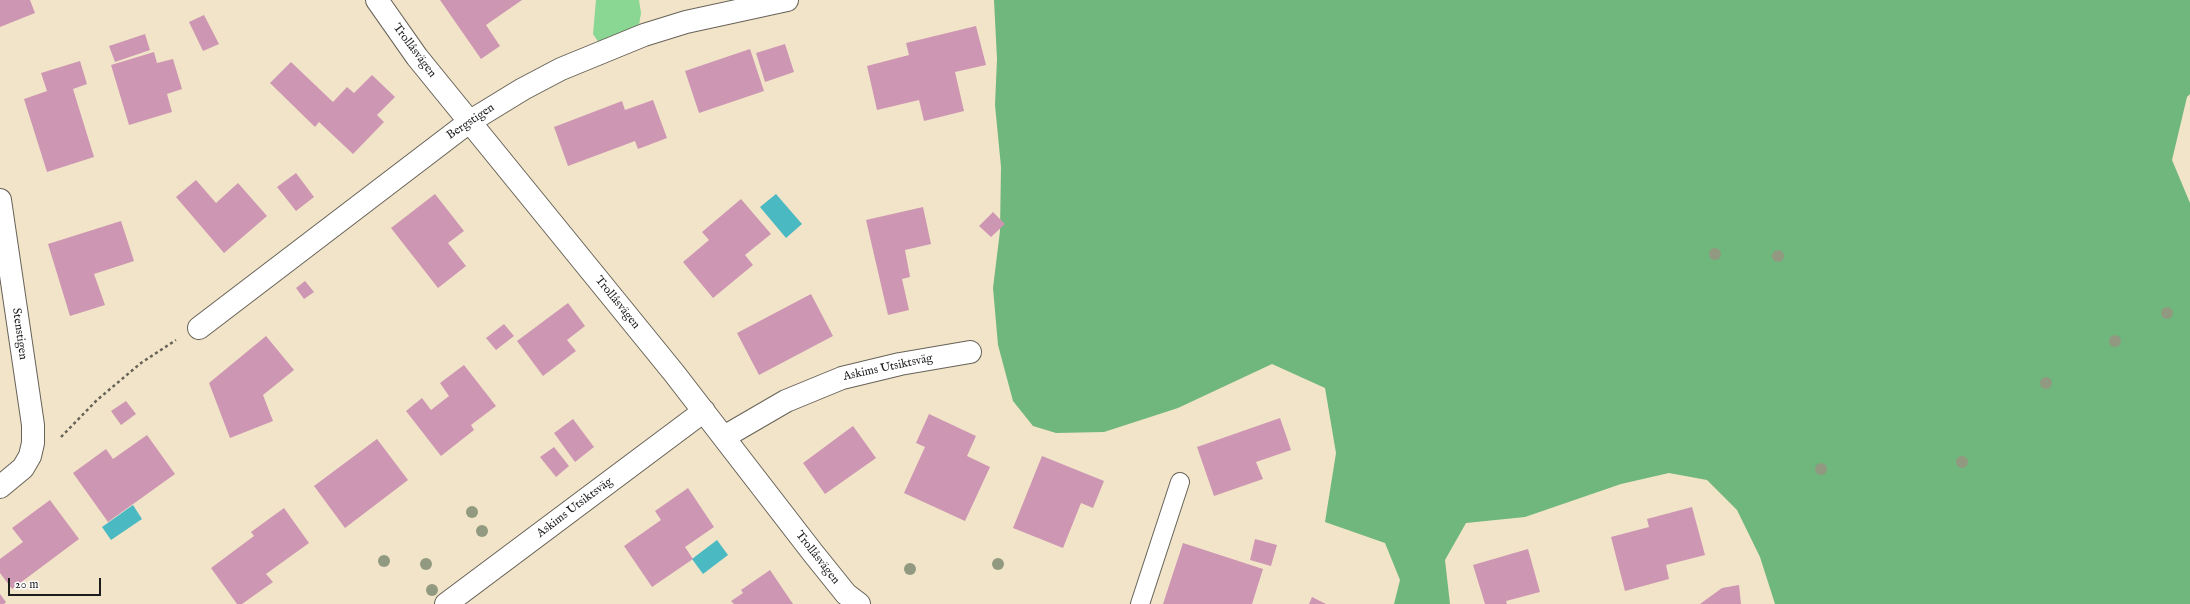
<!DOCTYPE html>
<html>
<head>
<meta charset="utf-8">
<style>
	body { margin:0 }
	#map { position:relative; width:2190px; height:604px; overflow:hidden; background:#f2e4c8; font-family:"IM FELL English",serif }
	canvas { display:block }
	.scale { position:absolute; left:8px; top:578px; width:93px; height:18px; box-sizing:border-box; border:2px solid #1c1c1c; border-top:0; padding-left:5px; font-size:12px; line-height:14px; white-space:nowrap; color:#1c1c1c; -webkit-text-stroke:3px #fff; paint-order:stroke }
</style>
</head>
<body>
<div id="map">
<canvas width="2190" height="604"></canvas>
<div class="scale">20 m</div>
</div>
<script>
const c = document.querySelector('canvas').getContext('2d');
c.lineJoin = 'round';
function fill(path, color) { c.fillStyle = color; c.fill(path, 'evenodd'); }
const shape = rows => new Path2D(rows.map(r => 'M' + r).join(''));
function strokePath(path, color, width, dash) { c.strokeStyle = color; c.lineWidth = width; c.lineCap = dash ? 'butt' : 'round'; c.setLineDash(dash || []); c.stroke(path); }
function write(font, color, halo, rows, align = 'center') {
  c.font = font + ' "IM FELL English",serif'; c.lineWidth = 3; c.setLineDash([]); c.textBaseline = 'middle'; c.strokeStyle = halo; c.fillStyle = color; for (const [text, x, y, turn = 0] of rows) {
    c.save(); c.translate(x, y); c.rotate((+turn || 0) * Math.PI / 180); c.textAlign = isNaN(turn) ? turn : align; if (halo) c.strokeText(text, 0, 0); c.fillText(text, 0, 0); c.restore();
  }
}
fill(shape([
	[596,0,639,0,641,13,639,25,599,43,593,34]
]), '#8ad693');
fill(shape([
	[994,0,2190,0,2190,94,2187,97,2172,160,2190,203,2190,604,1775,604,1760,557,1737,510,1707,480,1669,473,1621,484,1525,517,1466,523,1445,560,1450,604,1394,604,1400,580,1385,543,1325,522,1336,453,1325,388,1272,364,1178,408,1104,432,1056,433,1033,426,1013,401,998,345,993,288,1000,231,1001,167,995,105,997,59]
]), '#6fb77d');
fill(shape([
	[776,194,802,224,786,238,760,207],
	[133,505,142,519,111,540,102,527],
	[717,540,728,555,703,574,692,559]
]), '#4bb9c2');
fill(shape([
	[0,0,30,0,35,13,0,27],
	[440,0,522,0,486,25,500,46,481,59],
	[204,15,219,44,203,51,189,22],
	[976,26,986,65,955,72,964,111,924,121,919,100,877,110,867,66,909,55,906,43],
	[145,34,150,50,115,62,109,46],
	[785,44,794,72,765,82,756,53],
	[750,49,764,91,699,113,685,71],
	[154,52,157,63,173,59,182,89,167,94,172,112,129,125,111,65],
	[80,61,87,84,73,89,94,157,47,172,24,99,47,91,41,73],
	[291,62,333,102,347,87,354,93,372,75,395,97,377,115,384,122,353,154,319,122,315,127,270,83],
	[653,100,667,138,638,149,635,141,568,166,554,127,622,101,625,110],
	[296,173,314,197,296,211,277,187],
	[196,180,216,203,238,183,267,216,224,253,176,197],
	[435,194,464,231,448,243,466,266,438,288,391,228],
	[741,199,771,234,745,255,753,265,713,298,683,262,709,240,702,232],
	[923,207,931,244,905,250,910,277,902,279,909,310,888,315,866,220],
	[993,212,1005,224,991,237,979,226],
	[121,221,134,261,94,274,105,305,70,316,48,244],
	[305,281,314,292,304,299,296,288],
	[811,294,833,336,759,375,737,333],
	[568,303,585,326,567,340,576,351,543,376,517,341],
	[504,324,514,336,496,350,486,338],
	[266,336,294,370,263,395,273,421,230,438,209,383],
	[464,365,496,406,471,425,474,430,441,456,406,411,422,398,431,410,449,396,440,383],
	[126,401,136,414,121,425,111,411],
	[929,414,976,436,967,456,990,467,965,521,904,493,925,447,916,443],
	[1280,418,1291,450,1256,462,1263,479,1214,496,1197,447],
	[573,419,594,447,575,462,554,433],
	[853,426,876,458,825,494,803,463],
	[147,435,175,474,108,522,73,473,106,449,113,459],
	[377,439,408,480,345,528,314,486],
	[554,447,569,466,556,477,540,457],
	[1042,456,1104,481,1093,508,1081,503,1063,548,1013,528],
	[688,488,714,527,685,547,693,559,652,587,624,546,661,520,655,511],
	[50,500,79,539,12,589,0,573,0,559,23,542,12,528],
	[1692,507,1705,555,1666,565,1669,579,1625,591,1611,537,1649,527,1647,519],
	[284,508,309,543,266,574,273,582,242,604,237,604,211,568,254,536,251,532],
	[1255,539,1277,545,1271,566,1250,560],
	[1183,543,1263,569,1252,604,1163,604],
	[1528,549,1540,592,1506,601,1507,604,1485,604,1473,565],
	[770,570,793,604,734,604,731,601,743,593,741,590],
	[1739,585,1741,604,1700,604,1722,588],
	[0,594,6,602,4,604,0,604],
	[1312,597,1326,604,1309,604]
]), '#cd96b3');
const lane = shape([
	[1140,604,1180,482]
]);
const street = shape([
	[377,0,417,57,674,373,813,553,846,594,859,604],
	[0,200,33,425,33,443,30,456,23,468,0,487],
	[199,328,469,122,523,89,561,69,644,35,686,22,787,0],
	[724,437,786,401,842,378,900,364,970,352],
	[446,604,704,411]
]);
strokePath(lane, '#676258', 20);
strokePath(street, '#676258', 24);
strokePath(shape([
	[61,437,97,400,141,363,176,340]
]), '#676258', 2.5, [3, 3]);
strokePath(lane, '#fff', 18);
strokePath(street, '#fff', 22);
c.fillStyle = '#919a80';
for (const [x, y] of [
	[1715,254],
	[1778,256],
	[2167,313],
	[2115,341],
	[2046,383],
	[1962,462],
	[1821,469],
	[472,512],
	[482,531],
	[384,561],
	[426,564],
	[998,564],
	[910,569],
	[432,590]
]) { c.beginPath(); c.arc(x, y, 6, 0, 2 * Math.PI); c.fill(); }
write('12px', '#1c1c1c', '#fff', [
	["Trollåsvägen",414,51,53],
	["Bergstigen",471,122,-34],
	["Trollåsvägen",617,303,51],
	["Stenstigen",19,334,82],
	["Askims Utsiktsväg",888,368,-12],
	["Askims Utsiktsväg",575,508,-37],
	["Trollåsvägen",817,558,52]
]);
</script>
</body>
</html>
